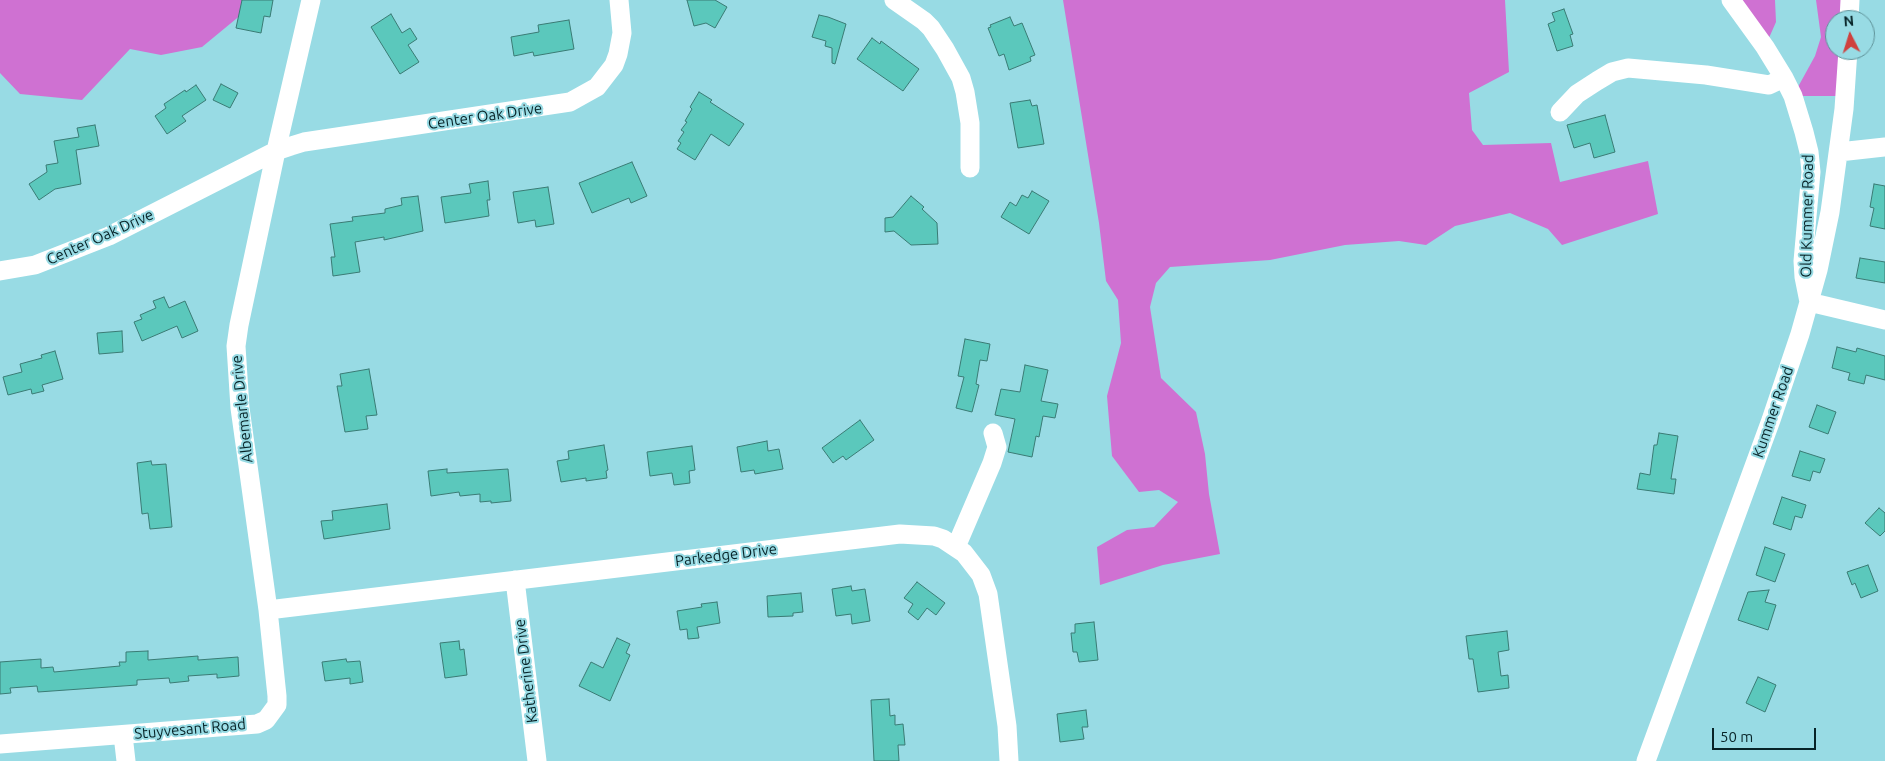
<!DOCTYPE html>
<html>
<head>
<meta charset="utf-8">
<style>
	body { margin:0 }
	#map { position:relative; width:1885px; height:761px; overflow:hidden; background:#98dbe4; font-family:Ubuntu,sans-serif }
	canvas { display:block }
	.north { position:absolute; left:1825px; top:10px; width:50px; height:50px; box-sizing:border-box; background:#98dbe4; border:1px solid #5e9198; border-radius:50%; rotate:355deg; font-size:14px; font-weight:700; line-height:20px; text-align:center; color:#072327 }
	.north::after { content:''; display:block; margin:auto; width:18px; height:22px; background:#cf403d; clip-path:polygon(50% 0,100% 100%,50% 72%,0 100%) }
	.scale { position:absolute; left:1712px; top:728px; width:104px; height:22px; box-sizing:border-box; border:2px solid #072327; border-top:0; padding-left:6px; font-size:15px; line-height:18px; white-space:nowrap; color:#072327; -webkit-text-stroke:4px #98dbe4; paint-order:stroke }
</style>
</head>
<body>
<div id="map">
<canvas width="1885" height="761"></canvas>
<div class="north">N</div>
<div class="scale">50 m</div>
</div>
<script>
const c = document.querySelector('canvas').getContext('2d');
c.lineJoin = 'round';
function fill(path, color) { c.fillStyle = color; c.fill(path, 'evenodd'); }
const shape = rows => new Path2D(rows.map(r => 'M' + r).join(''));
function strokePath(path, color, width, dash) { c.strokeStyle = color; c.lineWidth = width; c.lineCap = dash ? 'butt' : 'round'; c.setLineDash(dash || []); c.stroke(path); }
function write(font, color, halo, rows, align = 'center') {
  c.font = font + ' Ubuntu,sans-serif'; c.lineWidth = 4; c.setLineDash([]); c.textBaseline = 'middle'; c.strokeStyle = halo; c.fillStyle = color; for (const [text, x, y, turn = 0] of rows) {
    c.save(); c.translate(x, y); c.rotate((+turn || 0) * Math.PI / 180); c.textAlign = isNaN(turn) ? turn : align; if (halo) c.strokeText(text, 0, 0); c.fillText(text, 0, 0); c.restore();
  }
}
fill(shape([
	[0,0,259,0,202,47,161,55,130,49,82,100,20,94,0,73],
	[1063,0,1505,0,1509,72,1469,93,1472,130,1483,145,1551,143,1560,182,1648,161,1658,214,1562,245,1548,229,1510,213,1455,226,1426,245,1399,241,1345,245,1270,260,1170,267,1156,283,1150,307,1161,378,1196,412,1205,454,1209,494,1220,554,1163,565,1100,585,1097,547,1127,530,1154,527,1178,502,1159,490,1139,492,1112,456,1107,396,1121,343,1118,300,1106,281,1099,223],
	[1731,0,1775,0,1776,22,1765,47],
	[1816,0,1850,0,1849,20,1835,20,1835,50,1848,50,1845,96,1793,96,1815,56,1821,37]
]), '#cf71d2');
const building = shape([
	[242,0,273,0,270,17,264,16,261,33,236,28,242,0],
	[687,0,715,0,727,7,715,28,706,23,694,26,687,0],
	[1564,9,1573,34,1570,35,1573,46,1557,51,1548,24,1555,21,1552,13,1564,9],
	[391,14,402,33,410,28,417,39,408,45,419,62,400,74,371,27,391,14],
	[819,15,828,17,846,24,835,64,832,63,832,48,825,46,826,41,812,37,819,15],
	[1010,17,1014,26,1022,23,1035,55,1030,57,1031,61,1009,70,1004,54,999,56,988,28,991,27,990,25,1010,17],
	[569,20,574,49,534,56,533,52,514,56,511,37,539,32,538,25,569,20],
	[872,38,880,44,881,41,919,69,903,91,857,59,872,38],
	[221,84,238,93,230,108,213,100,221,84],
	[196,85,206,100,182,116,186,121,167,134,155,116,166,108,164,104,185,90,186,92,196,85],
	[699,92,712,100,710,102,744,124,729,146,711,134,695,160,677,149,681,143,678,141,684,132,681,130,687,122,685,121,692,109,690,107,699,92],
	[1030,100,1032,106,1037,105,1044,144,1018,148,1010,103,1030,100],
	[1605,115,1615,152,1594,158,1590,143,1574,148,1567,125,1605,115],
	[95,125,99,146,76,150,81,184,55,189,39,200,29,184,47,172,46,165,58,163,54,141,79,137,77,128,95,125],
	[632,162,647,196,631,203,629,198,592,213,579,183,632,162],
	[488,181,490,200,487,200,489,216,445,223,441,197,471,193,469,184,488,181],
	[1874,184,1885,186,1885,229,1870,226,1874,208,1870,207,1874,184],
	[548,187,554,224,536,227,535,220,518,223,513,192,548,187],
	[1032,191,1049,201,1029,234,1001,217,1010,202,1016,206,1022,195,1028,198,1032,191],
	[418,196,423,231,384,240,384,237,355,242,360,272,333,276,331,257,335,257,330,224,353,221,352,217,385,213,385,209,402,205,401,198,418,196],
	[911,196,924,207,922,209,937,223,938,244,911,245,894,231,885,232,885,218,893,217,911,196],
	[1860,258,1885,262,1885,283,1856,278,1860,258],
	[164,297,169,308,185,301,198,331,182,338,177,326,142,341,134,322,142,319,140,315,156,308,153,301,164,297],
	[122,331,123,352,99,354,97,333,122,331],
	[965,339,990,344,987,361,980,360,976,384,979,385,972,412,956,408,964,377,958,376,965,339],
	[1837,347,1856,352,1857,348,1885,356,1885,380,1866,375,1864,384,1848,380,1850,373,1832,368,1837,347],
	[55,351,63,379,42,385,44,391,32,394,31,389,8,395,3,377,22,372,20,364,42,358,41,355,55,351],
	[1025,365,1048,370,1041,401,1058,404,1055,418,1043,416,1039,437,1036,436,1032,457,1008,452,1015,419,995,415,1001,389,1020,392,1025,365],
	[369,369,377,415,366,416,368,429,345,432,337,386,342,386,340,374,369,369],
	[1817,405,1836,412,1828,434,1809,427,1817,405],
	[860,420,874,440,846,460,843,456,833,463,822,448,860,420],
	[1659,433,1678,436,1671,479,1676,479,1674,494,1637,489,1640,473,1650,475,1654,445,1657,445,1659,433],
	[767,441,768,451,779,449,783,469,755,474,754,470,741,472,737,447,767,441],
	[604,445,608,470,606,471,607,478,586,481,586,478,561,482,557,461,569,459,568,451,604,445],
	[692,446,695,470,689,471,690,483,674,485,672,473,650,476,647,452,692,446],
	[1800,451,1825,459,1820,473,1813,471,1810,481,1792,476,1800,451],
	[151,461,152,465,166,464,172,527,150,529,148,513,142,514,137,463,151,461],
	[447,469,447,473,508,469,511,501,491,503,491,501,480,502,480,494,460,496,459,492,431,496,428,471,447,469],
	[1782,497,1806,505,1802,518,1795,516,1791,530,1773,524,1782,497],
	[387,504,390,529,324,539,321,521,333,520,332,511,387,504],
	[1879,508,1885,513,1885,531,1880,536,1865,523,1879,508],
	[1765,547,1785,554,1775,582,1756,575,1765,547],
	[1868,565,1878,591,1861,598,1855,583,1852,585,1847,572,1868,565],
	[917,582,945,603,936,615,927,608,918,620,908,612,913,604,904,598,917,582],
	[851,586,852,591,865,589,870,621,852,624,851,614,836,616,832,589,851,586],
	[1769,590,1765,602,1776,605,1768,630,1738,620,1748,592,1769,590],
	[801,593,803,612,793,613,793,616,768,617,767,596,801,593],
	[717,602,720,623,697,627,699,638,688,639,687,629,680,630,677,611,702,607,701,604,717,602],
	[1094,622,1098,660,1079,662,1077,652,1073,652,1071,633,1075,633,1075,624,1094,622],
	[1507,631,1509,650,1498,652,1501,676,1508,675,1509,688,1478,692,1473,659,1469,659,1466,636,1507,631],
	[617,638,630,644,626,653,630,655,610,701,579,686,591,662,603,668,617,638],
	[459,641,460,650,464,649,467,675,445,678,440,643,459,641],
	[148,651,148,660,198,656,198,660,238,657,239,676,217,678,217,674,188,676,189,681,170,683,169,678,137,680,137,685,38,692,37,686,10,688,11,693,0,694,0,662,41,659,41,668,53,667,54,672,120,666,119,662,126,662,126,652,148,651],
	[346,659,347,662,360,661,363,682,350,684,350,678,325,681,322,662,346,659],
	[1758,677,1776,685,1765,712,1746,703,1758,677],
	[889,699,890,716,895,715,895,725,903,724,905,745,898,745,899,761,874,761,871,700,889,699],
	[1086,710,1088,727,1082,727,1084,739,1060,742,1057,714,1086,710]
]);
fill(building, '#5bc8bc');
strokePath(building, '#3a7b74', 1);
strokePath(shape([
	[894,0,924,21,931,28,945,49,961,78,965,92,970,123,970,168],
	[1731,0,1765,47,1784,78,1793,96,1804,132,1809,152,1811,172,1803,261,1804,277,1809,302,1885,320],
	[1849,20,1850,0],
	[1560,112,1577,94,1597,81,1612,72,1628,68,1706,75,1769,85,1784,78],
	[1839,152,1885,147],
	[0,271,35,265,109,236,276,151,291,146,304,142,570,102,597,87,614,65,618,54,622,33,619,0],
	[956,547,992,463,997,447,993,433],
	[515,580,537,761],
	[268,610,900,534,934,536,943,539,964,553,981,575,988,594,1007,726,1009,761],
	[123,735,126,761],
	[0,744,257,724,266,720,277,705,277,696,268,610,240,408,236,346,239,325,276,151,311,0],
	[1646,761,1771,420,1800,334,1818,270,1830,212,1844,109,1848,50]
]), '#fff', 19);
write('15px', '#072327', '#98dbe4', [
	["Center Oak Drive",485,116,-8],
	["Old Kummer Road",1807,216,-89],
	["Center Oak Drive",100,237,-24],
	["Albemarle Drive",242,409,-96],
	["Kummer Road",1773,412,-71],
	["Parkedge Drive",726,555,-7],
	["Katherine Drive",526,671,-97],
	["Stuyvesant Road",190,729,-5]
]);
</script>
</body>
</html>
